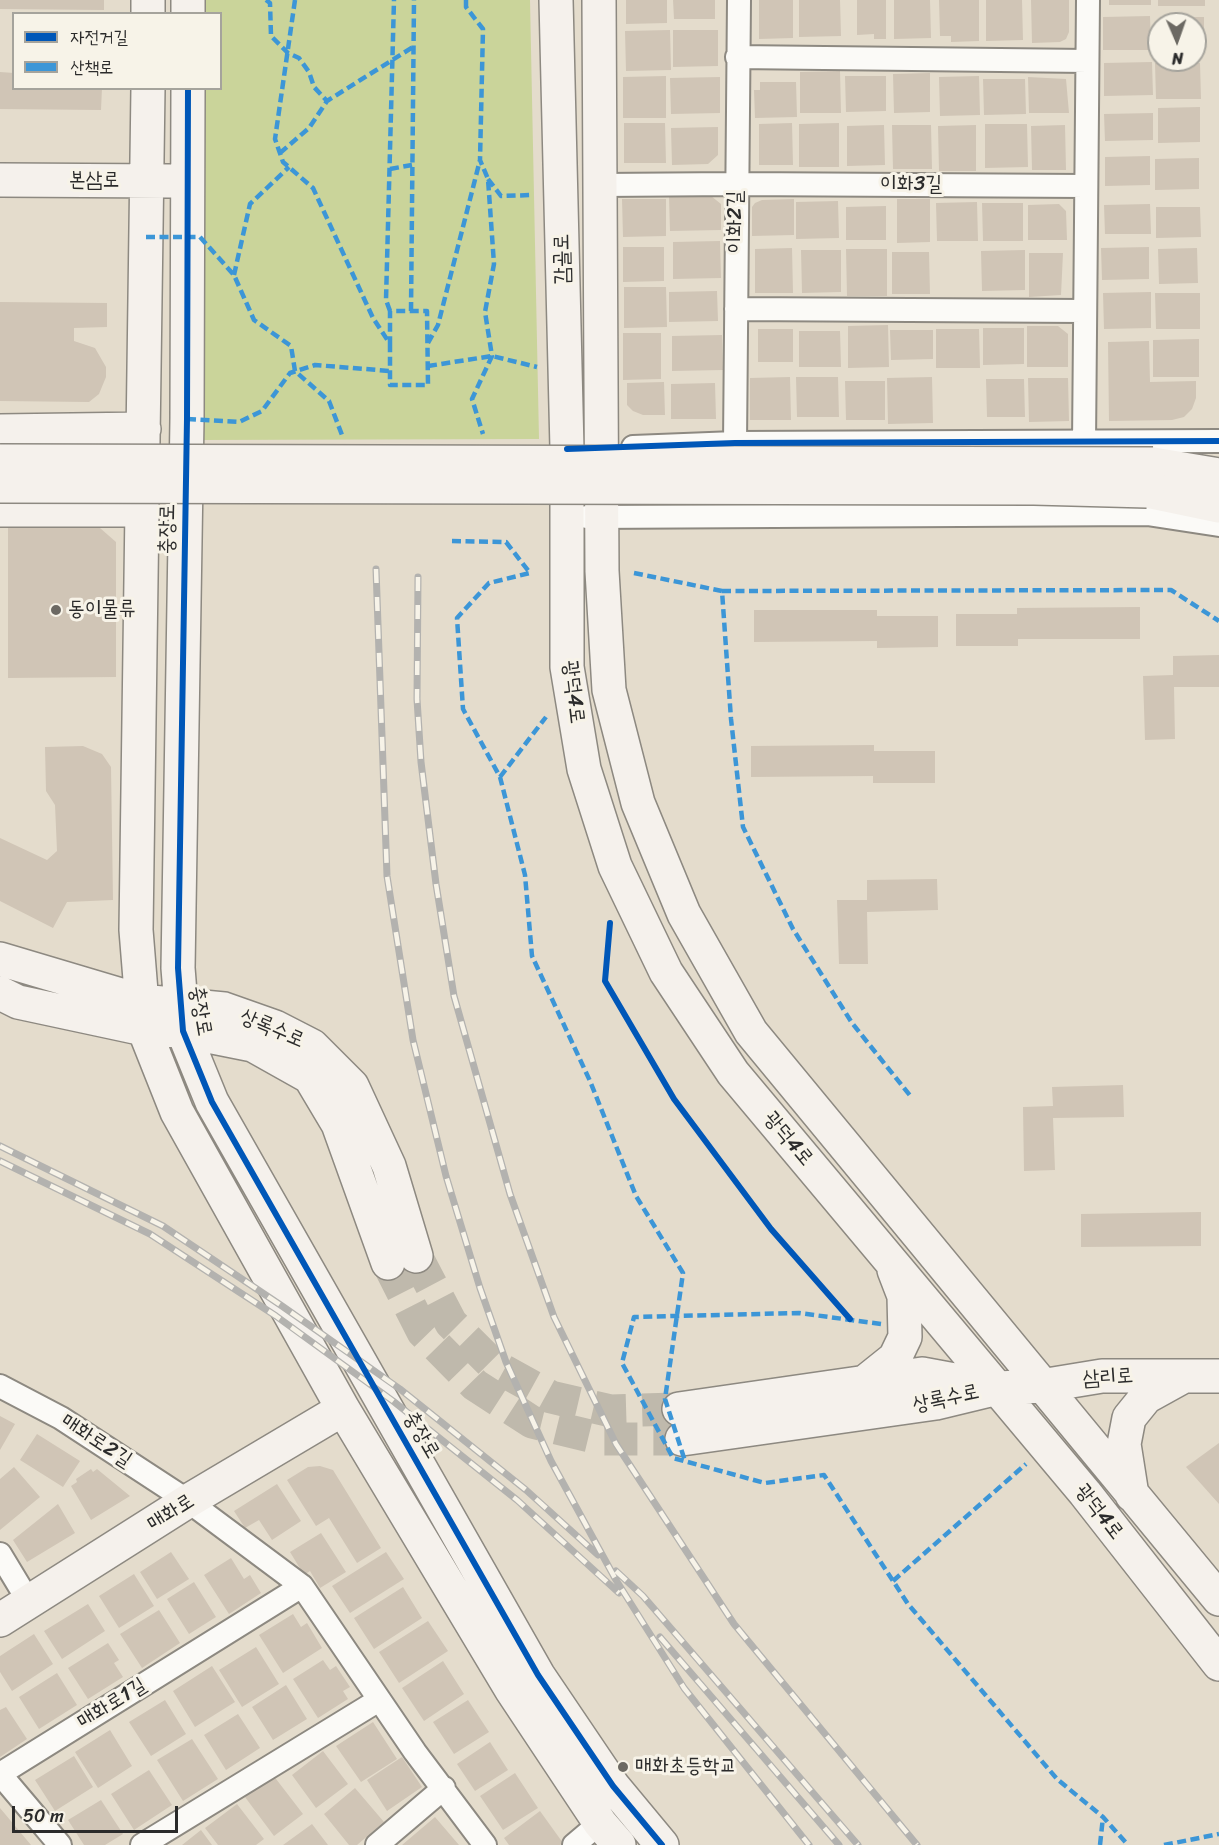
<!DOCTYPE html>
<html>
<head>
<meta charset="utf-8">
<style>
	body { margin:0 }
	#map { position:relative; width:1219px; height:1845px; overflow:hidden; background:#e4dccc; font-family:Sriracha,"Poor Story",sans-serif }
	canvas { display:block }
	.legend { position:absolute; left:12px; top:12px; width:210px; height:78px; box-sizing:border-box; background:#f7f3e8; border:2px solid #a5a39c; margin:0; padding:8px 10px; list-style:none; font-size:18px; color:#2b2b2b }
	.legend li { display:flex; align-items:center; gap:12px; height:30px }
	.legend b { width:30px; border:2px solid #a5a39c }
	.north { position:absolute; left:1147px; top:12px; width:60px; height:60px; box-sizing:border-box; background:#f7f3e8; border:2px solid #a5a39c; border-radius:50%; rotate:178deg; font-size:16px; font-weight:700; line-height:24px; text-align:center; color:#2b2b2b }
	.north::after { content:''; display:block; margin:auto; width:21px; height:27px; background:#6c6963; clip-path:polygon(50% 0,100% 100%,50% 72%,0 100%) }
	.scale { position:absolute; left:12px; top:1806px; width:166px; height:27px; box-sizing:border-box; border:3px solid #2b2b2b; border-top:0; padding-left:8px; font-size:18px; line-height:21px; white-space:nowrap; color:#2b2b2b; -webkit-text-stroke:4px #f7f3e8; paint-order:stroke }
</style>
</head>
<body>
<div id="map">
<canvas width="1219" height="1845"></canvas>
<ul class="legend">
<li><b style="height:8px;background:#0057b8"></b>자전거길</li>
<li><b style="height:8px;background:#3c96d7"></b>산책로</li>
</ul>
<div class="north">N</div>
<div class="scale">50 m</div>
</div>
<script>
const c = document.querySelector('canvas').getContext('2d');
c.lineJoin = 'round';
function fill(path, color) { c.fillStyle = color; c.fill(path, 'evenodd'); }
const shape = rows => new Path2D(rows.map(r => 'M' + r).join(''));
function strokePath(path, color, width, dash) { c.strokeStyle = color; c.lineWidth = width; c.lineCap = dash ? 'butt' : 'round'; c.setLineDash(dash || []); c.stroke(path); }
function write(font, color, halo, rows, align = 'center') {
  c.font = font + ' Sriracha,"Poor Story",sans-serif'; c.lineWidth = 6; c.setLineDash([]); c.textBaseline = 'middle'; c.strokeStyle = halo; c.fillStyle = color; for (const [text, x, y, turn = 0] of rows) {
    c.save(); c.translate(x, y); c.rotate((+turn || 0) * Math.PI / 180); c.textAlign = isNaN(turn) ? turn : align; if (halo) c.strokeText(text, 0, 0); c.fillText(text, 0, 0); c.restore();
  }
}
fill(shape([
	[203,0,530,0,539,439,196,440,202,89,220,88,220,14,203,13]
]), '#cad49a');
fill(shape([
	[0,0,104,0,104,10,0,9],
	[626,0,667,0,667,23,626,24],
	[673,0,715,0,715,19,674,19],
	[759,0,793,0,793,38,759,39],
	[799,0,840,0,841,36,799,37],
	[857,0,886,0,886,39,874,39,874,34,857,35],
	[894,0,930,0,931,38,894,39],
	[939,0,979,0,979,41,951,42,951,36,940,36],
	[986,0,1022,0,1023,40,986,41],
	[1031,0,1069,0,1069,32,1066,39,1060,42,1032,43],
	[1109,0,1151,0,1151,5,1109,5],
	[1158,0,1205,0,1205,6,1158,6],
	[1150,16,1151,50,1103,50,1103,17],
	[1160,17,1204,17,1204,52,1195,53,1195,24,1160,24],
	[670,30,671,70,626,71,625,31],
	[673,30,718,30,718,66,673,67],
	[1152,62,1153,95,1104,96,1104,63],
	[1155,63,1200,63,1201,99,1156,99],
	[840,71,841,113,800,113,800,72],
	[0,72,14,73,14,88,102,88,101,110,0,109],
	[930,73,930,112,894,113,893,74],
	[666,76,666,118,623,118,623,77],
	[845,76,886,76,886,111,846,112],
	[979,76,980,115,940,116,939,77],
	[720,77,720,113,671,114,670,78],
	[1028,77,1066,79,1069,113,1029,113],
	[983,79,1025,79,1026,114,984,115],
	[760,82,796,82,797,117,755,118,754,90,760,90],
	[1200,107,1200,142,1158,143,1158,108],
	[1153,113,1153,140,1105,141,1104,114],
	[624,123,665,123,666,163,624,163],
	[792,123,793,165,759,165,759,124],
	[839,123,839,167,799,167,799,124],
	[985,124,1027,124,1028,167,985,168],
	[884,125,885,165,847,166,847,126],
	[892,125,931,125,932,169,893,169],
	[976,125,976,171,939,171,938,126],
	[1065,125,1066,170,1032,170,1031,126],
	[718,127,718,155,708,164,672,165,671,128],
	[1150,156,1150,185,1105,186,1105,157],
	[1199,158,1199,189,1155,190,1155,159],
	[669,196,711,196,721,204,721,230,670,231],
	[622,199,666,199,666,236,623,237],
	[794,199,794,235,752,236,752,207,755,203,762,200],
	[897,199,930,199,930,242,897,243],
	[838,201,839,238,796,239,796,202],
	[977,202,978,241,937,241,936,203],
	[982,203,1023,203,1023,241,983,241],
	[1059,204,1066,211,1067,240,1028,240,1028,205],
	[1150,204,1151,234,1105,234,1104,205],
	[886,206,886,240,846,240,846,207],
	[1156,207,1200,207,1201,237,1156,238],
	[720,241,721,278,673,279,673,242],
	[623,247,664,247,664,281,623,282],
	[1149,247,1149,279,1102,280,1101,248],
	[792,248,793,293,755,293,755,249],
	[1197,248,1198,283,1159,284,1158,249],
	[846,249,887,249,887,296,847,296],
	[801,250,841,250,841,292,802,293],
	[1025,250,1025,290,982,291,981,251],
	[892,252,929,252,930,294,892,294],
	[1029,253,1063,253,1061,295,1029,297],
	[624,287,666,287,667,327,624,328],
	[717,291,718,321,669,322,669,292],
	[1151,292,1151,328,1104,329,1103,293],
	[1155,293,1200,293,1200,329,1156,329],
	[0,302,107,303,107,327,74,328,74,341,95,348,106,367,106,377,99,394,89,402,0,401],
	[888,325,889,367,848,368,848,326],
	[1027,326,1058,326,1068,334,1068,367,1027,367],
	[983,328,1024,328,1024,364,983,365],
	[758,329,793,329,793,362,758,362],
	[936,329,979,329,980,368,936,368],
	[890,330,933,330,933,359,891,360],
	[799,331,840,331,841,367,799,367],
	[623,333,661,333,661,379,623,380],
	[722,335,723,370,672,371,672,336],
	[1199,339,1199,377,1153,377,1153,340],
	[1149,341,1150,382,1196,381,1196,398,1192,409,1184,417,1172,420,1109,421,1108,342],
	[790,377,791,420,750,420,750,378],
	[796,377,838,377,839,417,797,417],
	[932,377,933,423,888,424,887,378],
	[1028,378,1068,378,1069,421,1029,422],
	[986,379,1024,379,1025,417,987,417],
	[845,381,885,381,885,420,846,420],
	[664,382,665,415,643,415,633,411,627,405,627,383],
	[715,383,716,419,671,419,671,384],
	[8,528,100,528,116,542,116,677,8,678],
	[1140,607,1140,639,1018,639,1018,646,956,646,956,614,1017,614,1017,608],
	[754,610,877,610,877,616,938,616,938,647,877,648,877,641,754,642],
	[1219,655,1219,687,1174,687,1175,739,1145,740,1143,676,1173,675,1173,656],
	[874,745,874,751,935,751,935,783,873,783,873,776,751,777,751,746],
	[83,746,102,754,111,767,113,900,67,902,53,928,0,901,0,838,47,860,57,851,55,805,46,791,45,747],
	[937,879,938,910,867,912,868,964,839,964,837,900,867,900,867,880],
	[1123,1085,1124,1117,1053,1118,1055,1170,1024,1171,1023,1107,1053,1106,1052,1087],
	[1201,1212,1201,1246,1081,1247,1081,1214],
	[0,1416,15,1424,0,1450],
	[37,1434,80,1461,63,1487,20,1460],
	[1219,1443,1219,1504,1186,1467],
	[320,1466,333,1470,381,1548,357,1563,329,1518,316,1526,287,1480,308,1467],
	[14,1467,40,1497,0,1530,0,1479],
	[91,1469,93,1472,97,1469,130,1496,91,1520,71,1486,77,1482,76,1479],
	[277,1484,301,1521,272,1540,259,1520,245,1528,234,1511],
	[58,1504,75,1533,27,1562,13,1540],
	[321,1533,346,1572,320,1588,310,1571,304,1575,290,1552],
	[171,1552,189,1579,157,1599,140,1572],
	[386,1552,404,1579,350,1613,332,1586],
	[231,1558,244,1579,250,1575,261,1593,229,1614,204,1575],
	[134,1574,154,1606,119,1628,99,1596],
	[194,1582,216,1617,189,1634,167,1599],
	[403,1587,422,1618,374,1649,354,1618],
	[88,1604,105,1631,62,1659,44,1631],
	[159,1610,180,1643,142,1668,120,1634],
	[293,1614,301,1627,307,1623,322,1648,283,1673,259,1635],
	[428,1621,448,1651,399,1683,379,1652],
	[34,1634,53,1664,12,1691,0,1672,0,1656],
	[108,1643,119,1660,114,1663,123,1677,88,1699,68,1668],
	[256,1647,279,1684,242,1707,219,1670],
	[323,1660,330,1670,336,1666,350,1687,343,1691,348,1699,318,1718,293,1679],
	[443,1661,464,1694,424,1721,402,1688],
	[212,1666,235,1702,195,1727,173,1691],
	[57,1673,77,1705,39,1729,19,1697],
	[286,1685,307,1719,273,1740,252,1707],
	[165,1700,186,1734,151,1756,129,1722],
	[468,1700,489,1732,454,1754,433,1722],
	[6,1707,27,1739,0,1757,0,1710],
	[238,1714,260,1748,226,1770,204,1735],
	[373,1722,397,1759,361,1782,336,1746],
	[110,1730,132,1766,98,1788,75,1752],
	[192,1739,218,1779,183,1801,157,1760],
	[490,1742,508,1770,475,1791,457,1764],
	[323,1751,348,1784,316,1808,292,1775],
	[74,1756,93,1787,55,1811,35,1780],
	[402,1757,422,1787,387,1811,367,1780],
	[149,1770,172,1805,134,1830,111,1794],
	[515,1773,538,1808,503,1830,480,1796],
	[273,1775,303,1814,274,1836,245,1797],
	[355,1788,384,1822,357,1845,349,1845,324,1814],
	[101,1800,123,1834,105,1845,84,1845,68,1820],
	[237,1804,264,1839,256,1845,218,1845,205,1828],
	[0,1808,31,1845,0,1845],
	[540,1811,563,1843,560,1845,509,1845,504,1838],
	[435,1817,459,1845,402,1845],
	[312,1824,328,1845,283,1845],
	[201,1830,212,1845,182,1845]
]), '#d0c5b6');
strokePath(shape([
	[416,1256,451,1323,493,1365,551,1397,611,1411,679,1409],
	[388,1263,423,1332,475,1385,532,1422,602,1439,682,1439]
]), '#bfb9ac', 33, [33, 16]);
const street = shape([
	[737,57,1087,61],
	[600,185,736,184,1086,186],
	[736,309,1084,311],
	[735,443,739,0],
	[1084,443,1088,0],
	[633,447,735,443,1219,441],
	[587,517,1147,514,1219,525],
	[0,1386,61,1418,188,1501,302,1586,415,1752,485,1845],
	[0,1554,29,1602],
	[60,1845,0,1774,302,1586],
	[142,1845,379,1700],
	[377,1845,444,1788],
	[574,1845,600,1823]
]);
const secondary = shape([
	[556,0,567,449,567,667,584,769,615,866,666,972,733,1073,1085,1493,1219,1664],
	[599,0,602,571,609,690,638,803,684,914,751,1032,1219,1599],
	[148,14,148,0],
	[188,14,188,0],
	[148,88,136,930,144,1029,177,1112,343,1409,511,1689,600,1823,619,1845],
	[188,88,187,419,178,968,183,1031,212,1102,538,1675,613,1786,662,1845],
	[0,180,170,181],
	[0,431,144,429],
	[1153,464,1219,475],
	[1147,491,1219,506],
	[0,510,140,510],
	[0,959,141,1001,224,1009,275,1027,312,1046,352,1086,389,1166,416,1256],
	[0,993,18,1002,144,1029,183,1031,253,1045,310,1077,338,1124,388,1263],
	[865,1382,895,1358,905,1337,904,1296,894,1270],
	[679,1409,922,1374,987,1386],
	[682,1439,936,1403,998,1388,1041,1386,1102,1376,1219,1376],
	[1132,1495,1124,1444,1129,1418,1146,1397,1184,1376],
	[0,1620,188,1501,343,1409]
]);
strokePath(street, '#8d8981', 26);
strokePath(secondary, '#8d8981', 36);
strokePath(street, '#fbfaf7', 22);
strokePath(secondary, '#f5f1ec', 33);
const rail = shape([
	[376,569,387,876,413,1040,446,1176,480,1288,506,1362,551,1461,616,1580,684,1688,809,1845],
	[418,577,417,699,421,762,436,884,454,996,510,1194,554,1317,616,1444,734,1624,917,1845],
	[0,1146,163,1226,282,1306,400,1389,526,1490,598,1555],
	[0,1161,150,1234,276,1316,393,1401,517,1500,619,1593],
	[616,1571,643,1596,858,1845],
	[660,1637,839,1845]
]);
strokePath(rail, '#b3b2af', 7);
strokePath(rail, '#f7f3e8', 4.5, [14]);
const secondaryBridge = shape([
	[0,461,1153,464],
	[0,486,1034,488,1147,491]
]);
strokePath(secondaryBridge, '#8d8981', 36, []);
strokePath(secondaryBridge, '#f5f1ec', 33);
strokePath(shape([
	[266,0,270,3,271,36,288,53,299,58,309,72,314,87,327,101],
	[295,0,275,139,283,162,313,188,373,318,390,344,390,385,428,385,427,311,390,311,390,344],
	[466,0,466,7,483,29,480,160,488,179,494,264,485,312,492,356,472,399,483,434],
	[280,153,309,128,327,101,413,47],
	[390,169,412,165],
	[488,179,501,196,532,195],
	[146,237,200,237,234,275,254,320,291,346,295,371,329,401,342,435],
	[234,275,250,204,289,167],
	[390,311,386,300,394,0],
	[411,311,414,0],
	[428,343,438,325,480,160],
	[428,366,492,356,537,367],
	[187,419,239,422,262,411,290,373,315,365,390,371],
	[452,541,506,542,530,573,489,583,457,618,463,709,500,777,525,875,532,956,590,1081,636,1196,683,1273,665,1399,685,1461],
	[634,573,722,591,731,719,743,827,793,929,852,1023,912,1098],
	[722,591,1171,590,1219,621],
	[500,777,546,717],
	[881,1324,799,1313,634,1317,622,1363,673,1458,765,1483,824,1475,908,1604,1057,1779,1103,1817,1128,1845],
	[893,1581,1026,1464],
	[1100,1845,1103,1817],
	[1164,1845,1219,1834]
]), '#3c96d7', 4.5, [9, 4.5]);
strokePath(shape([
	[188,88,187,419,178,968,183,1031,212,1102,538,1675,613,1786,662,1845],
	[567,449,735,443,1219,441],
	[610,923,605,981,674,1099,771,1229,850,1319]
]), '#0057b8', 6);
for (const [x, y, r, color] of [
	[56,610,6,"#6c6963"],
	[623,1767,6,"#6c6963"]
]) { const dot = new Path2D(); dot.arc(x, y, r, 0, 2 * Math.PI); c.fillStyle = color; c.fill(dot); strokePath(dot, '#f7f3e8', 2); }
write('21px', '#2b2b2b', '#f7f3e8', [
	["본삼로",94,181],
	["이화3길",911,185],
	["이화2길",736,222,-90],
	["감골로",563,259,-91],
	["충장로",168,529,-89],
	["광덕4로",573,692,83],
	["충장로",200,1011,80],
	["상록수로",272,1029,23],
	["광덕4로",788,1139,50],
	["삼리로",1108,1378,-4],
	["상록수로",946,1399,-12],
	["충장로",421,1435,60],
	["매화로2길",96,1441,33],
	["광덕4로",1099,1512,52],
	["매화로",171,1513,-32],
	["매화로1길",112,1704,-32]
]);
write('21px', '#2b2b2b', '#f7f3e8', [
	["동이물류",68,610],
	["매화초등학교",635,1767]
], 'left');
</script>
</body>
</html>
